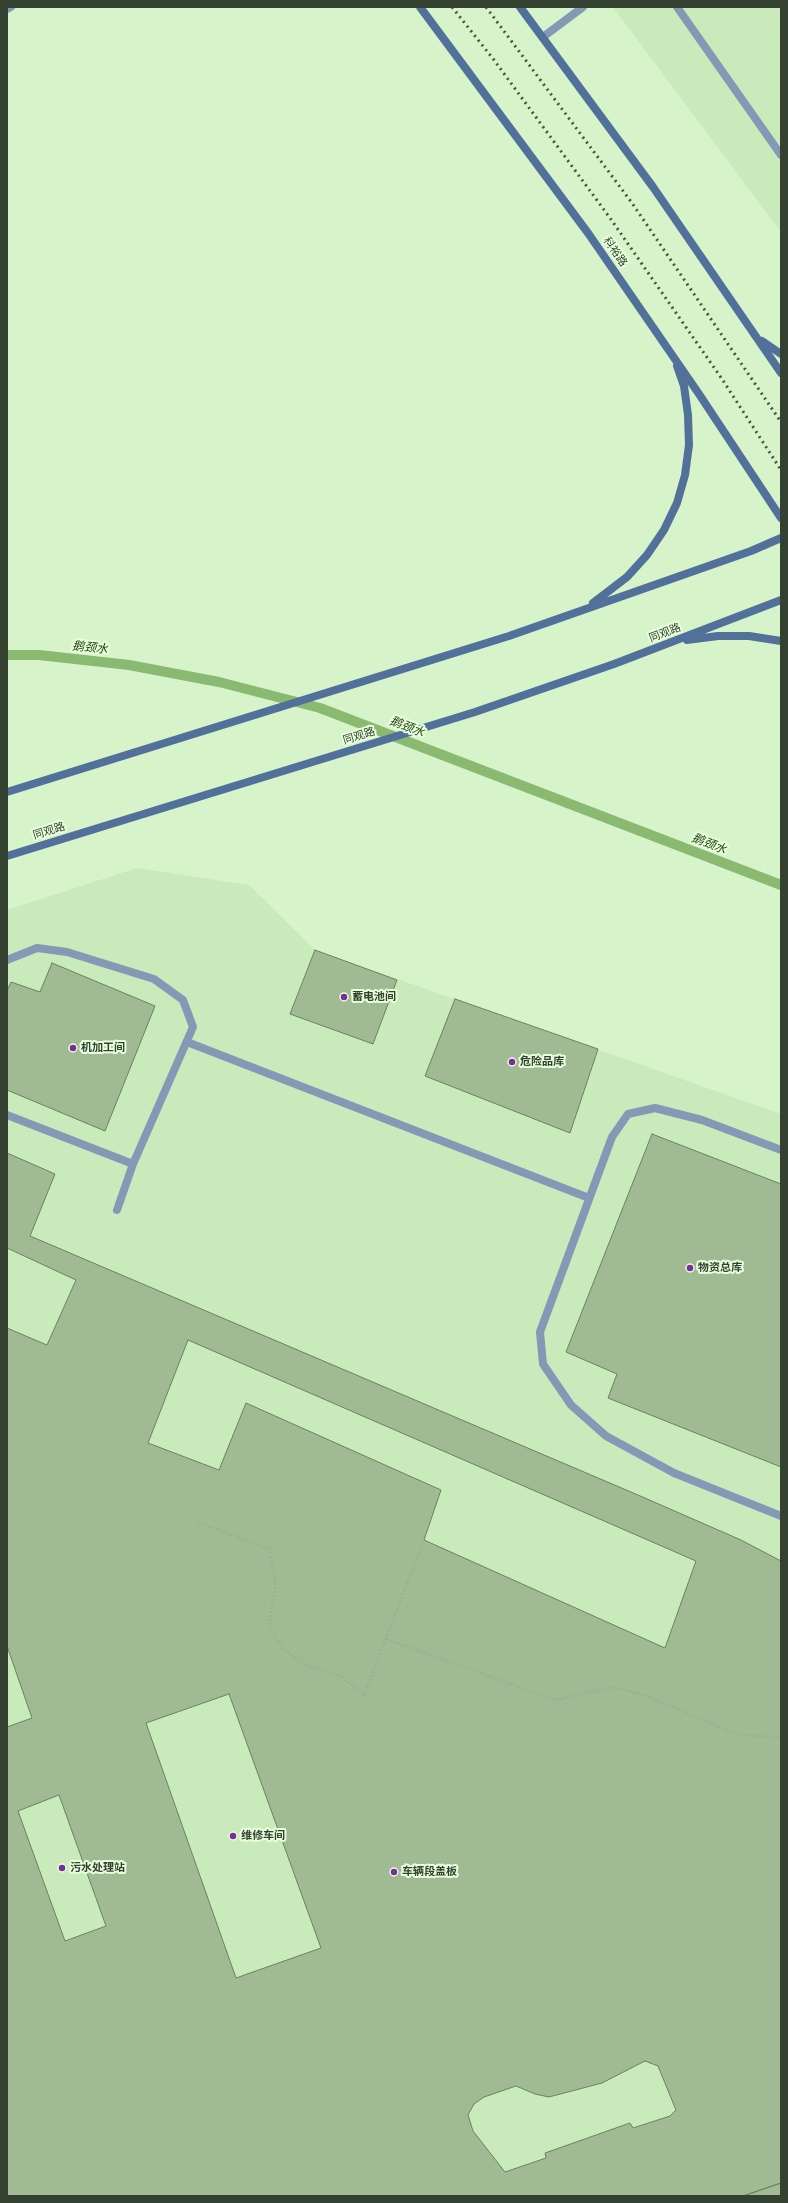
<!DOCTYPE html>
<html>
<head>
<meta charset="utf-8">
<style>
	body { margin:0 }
	#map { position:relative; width:788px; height:2203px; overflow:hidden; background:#d7f3ca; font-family:"Work Sans",sans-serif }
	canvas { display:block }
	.frame { position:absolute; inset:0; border:8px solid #354130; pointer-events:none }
</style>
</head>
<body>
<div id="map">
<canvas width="788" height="2203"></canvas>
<div class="frame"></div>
</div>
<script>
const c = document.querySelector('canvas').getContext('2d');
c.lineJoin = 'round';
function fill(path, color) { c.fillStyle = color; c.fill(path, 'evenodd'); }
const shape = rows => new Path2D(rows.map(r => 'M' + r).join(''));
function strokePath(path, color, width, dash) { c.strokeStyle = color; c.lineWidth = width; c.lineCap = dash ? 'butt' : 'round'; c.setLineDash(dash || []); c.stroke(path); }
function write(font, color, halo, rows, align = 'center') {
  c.font = font + ' "Work Sans","Noto Sans SC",sans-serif'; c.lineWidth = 4; c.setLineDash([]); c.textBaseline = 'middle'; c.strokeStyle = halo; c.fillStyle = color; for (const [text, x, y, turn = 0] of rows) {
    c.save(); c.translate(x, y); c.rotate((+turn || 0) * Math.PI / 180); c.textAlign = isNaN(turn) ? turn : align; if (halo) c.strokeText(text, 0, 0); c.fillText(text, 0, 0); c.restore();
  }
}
fill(shape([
	[613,7,781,7,781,232],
	[137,868,249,885,315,950,781,1114,781,2196,7,2196,7,910]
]), '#c9eaba');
strokePath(shape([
	[7,655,39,655,129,665,219,682,320,708,781,885]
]), '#8ab972', 10);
const building = shape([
	[315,950,397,980,373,1044,290,1014,315,950],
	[52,963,155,1006,105,1131,7,1090,7,991,11,982,40,992,52,963],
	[455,999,598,1049,570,1133,425,1076,455,999],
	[652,1134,781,1184,781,1467,608,1398,617,1374,566,1352,652,1134],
	[7,1153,55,1174,30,1236,638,1495,741,1540,781,1561,781,2183,743,2196,7,2196,7,1153],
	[7,1248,76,1280,47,1345,7,1328,7,1248],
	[188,1340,696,1561,665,1648,424,1540,441,1490,246,1403,219,1470,148,1443,188,1340],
	[7,1646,32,1718,7,1727,7,1646],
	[229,1694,321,1948,236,1978,146,1723,229,1694],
	[59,1795,106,1926,65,1941,18,1811,59,1795],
	[645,2061,658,2066,676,2110,670,2116,633,2128,630,2123,545,2153,546,2158,505,2172,473,2131,468,2115,474,2104,484,2097,516,2086,535,2094,549,2097,602,2083,645,2061],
	[781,2183,781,2196,743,2196,781,2183]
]);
fill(building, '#a0bb93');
strokePath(building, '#6a835d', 1);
strokePath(shape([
	[197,1522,269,1549,276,1583,269,1626,282,1648,307,1666,341,1676,364,1695,424,1540],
	[386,1639,555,1700,616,1687,647,1696,736,1734,781,1738]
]), '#9ab090', 2.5, [2, 2]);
strokePath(shape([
	[677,7,781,155],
	[7,9,11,7],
	[543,37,583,7],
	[7,960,37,948,67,952,154,979,183,1000,193,1027,133,1164,7,1115],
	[187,1042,589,1198],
	[781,1150,702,1120,655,1108,628,1114,612,1137,540,1332,543,1364,571,1405,606,1436,674,1473,781,1516],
	[117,1210,133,1164]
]), '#8399b5', 8);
strokePath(shape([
	[420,7,588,233,699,394,781,518],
	[520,7,653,187,781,373],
	[762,341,781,354],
	[593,603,627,577,647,555,664,530,677,503,685,475,689,445,688,415,684,386,677,366],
	[687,640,718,636,749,636,781,641],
	[7,792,509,636,751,551,781,538],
	[7,856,475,712,614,664,781,600]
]), '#52719a', 8);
strokePath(shape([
	[452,7,494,60,610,218,722,379,781,470],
	[486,7,632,203,781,422]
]), '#475541', 3, [2, 4]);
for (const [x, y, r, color] of [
	[344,997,4,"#7d2a9a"],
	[73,1048,4,"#7d2a9a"],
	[512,1062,4,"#7d2a9a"],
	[690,1268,4,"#7d2a9a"],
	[233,1836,4,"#7d2a9a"],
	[62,1868,4,"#7d2a9a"],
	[394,1872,4,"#7d2a9a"]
]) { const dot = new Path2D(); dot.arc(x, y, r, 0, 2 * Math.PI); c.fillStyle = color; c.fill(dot); strokePath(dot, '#e8ffdd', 1.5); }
write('11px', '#354130', '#e8ffdd', [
	["科裕路",615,252,55],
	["同观路",665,633,-21],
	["同观路",359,736,-17],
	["同观路",49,831,-17]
]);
write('bold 11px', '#354130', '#e8ffdd', [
	["蓄电池间",352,997],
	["机加工间",81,1048],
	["危险品库",520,1062],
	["物资总库",698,1268],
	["维修车间",241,1836],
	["污水处理站",70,1868],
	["车辆段盖板",402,1872]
], 'left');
write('italic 12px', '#22400e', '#e8ffdd', [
	["鹅颈水",90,648,6],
	["鹅颈水",407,727,21],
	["鹅颈水",709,844,21]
]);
</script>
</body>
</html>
